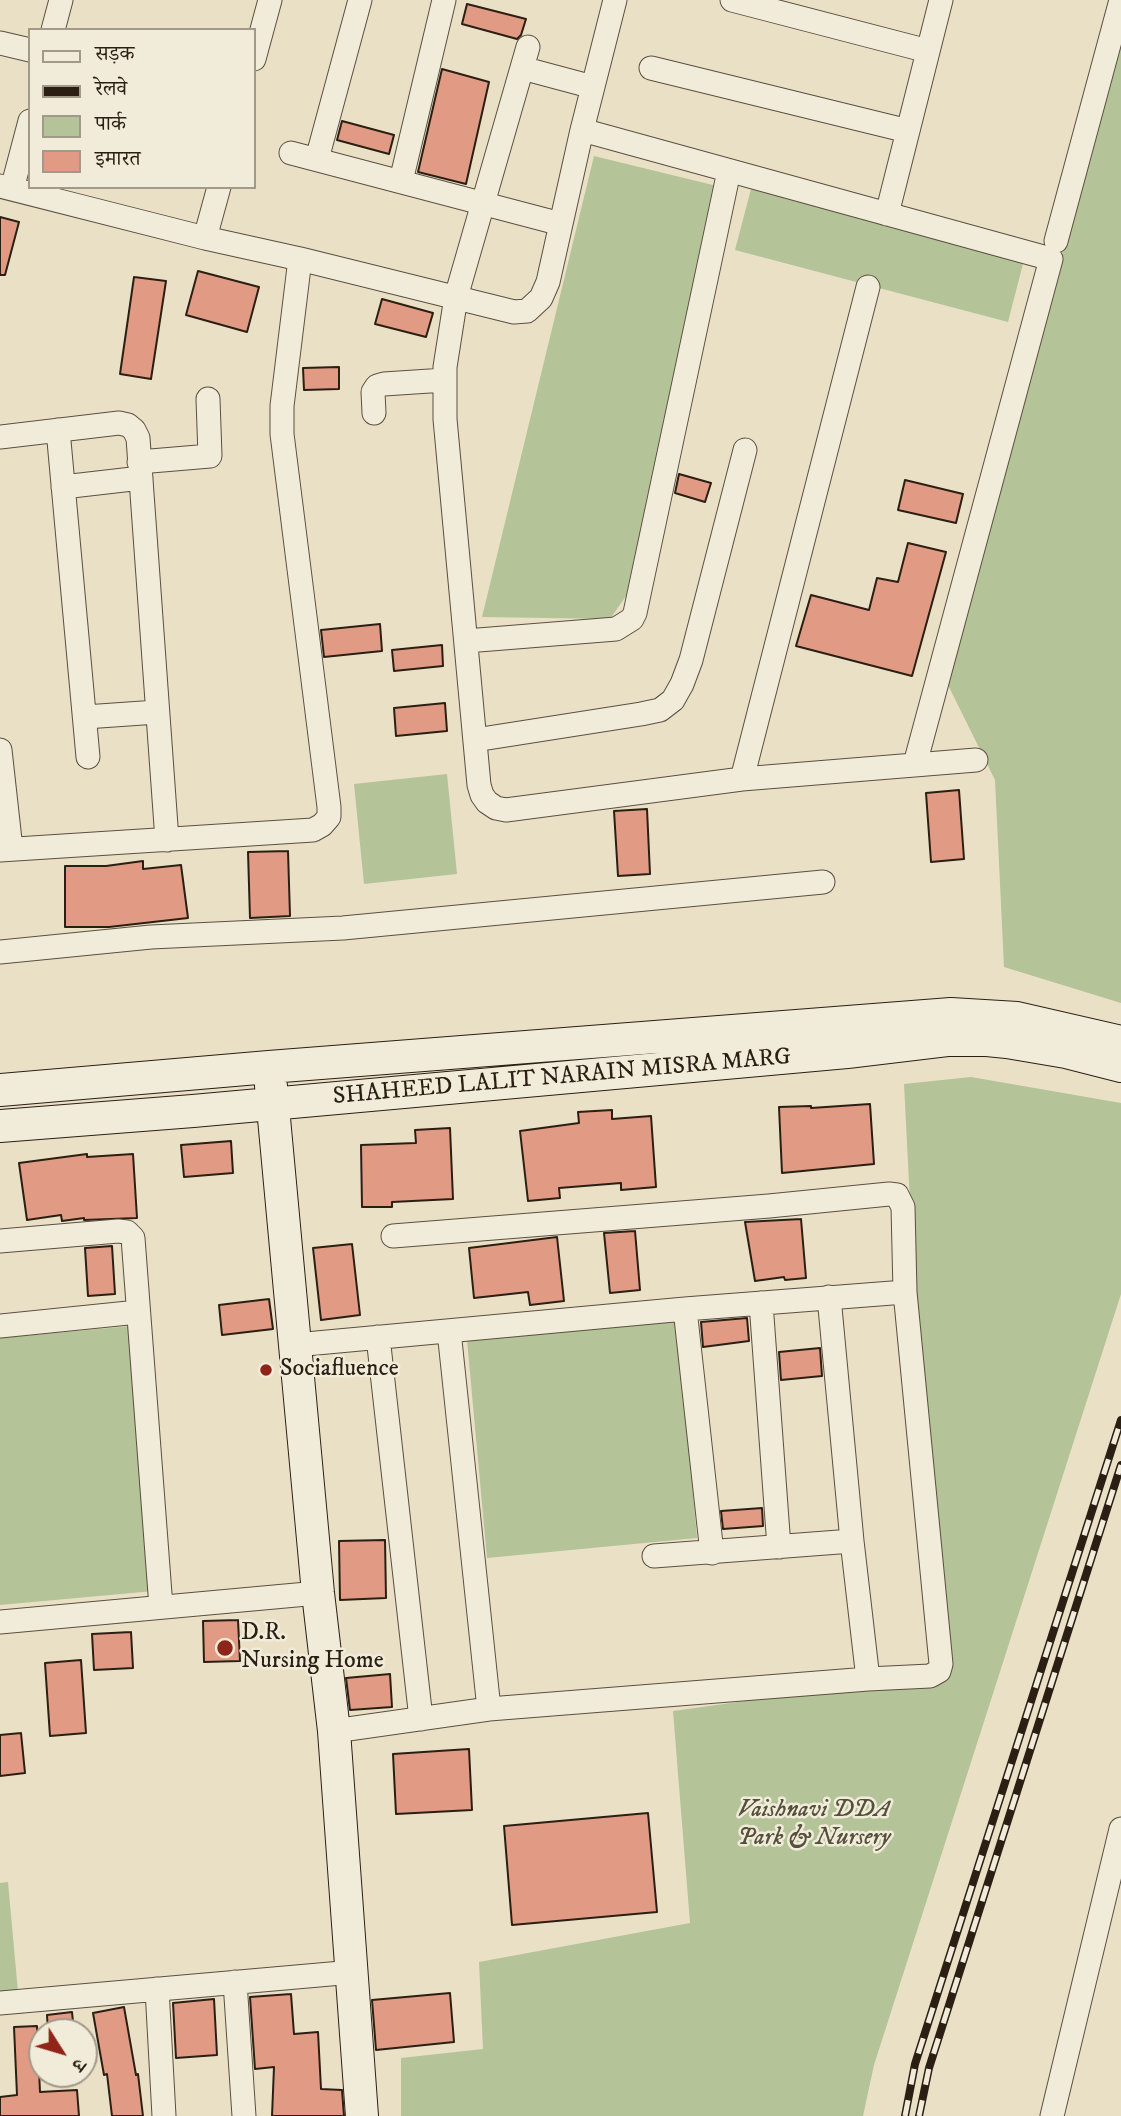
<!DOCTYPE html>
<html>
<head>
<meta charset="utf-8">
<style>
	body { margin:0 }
	#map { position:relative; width:1121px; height:2116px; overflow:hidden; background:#eae0c6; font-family:"IM FELL DW Pica","Noto Serif Devanagari",serif }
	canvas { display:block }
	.legend { position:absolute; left:28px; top:28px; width:228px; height:161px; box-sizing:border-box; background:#f1ebda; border:2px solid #a2998b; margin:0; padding:9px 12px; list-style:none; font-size:21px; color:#2b1f14 }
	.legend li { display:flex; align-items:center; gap:14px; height:35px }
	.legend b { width:35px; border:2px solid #a2998b }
	.north { position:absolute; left:28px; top:2018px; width:70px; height:70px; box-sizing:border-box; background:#f1ebda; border:2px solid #a2998b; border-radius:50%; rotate:127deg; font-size:19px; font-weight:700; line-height:28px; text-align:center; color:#2b1f14 }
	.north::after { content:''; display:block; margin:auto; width:24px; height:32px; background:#8f2418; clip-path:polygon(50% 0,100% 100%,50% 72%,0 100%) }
</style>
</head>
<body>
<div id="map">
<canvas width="1121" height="2116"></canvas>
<ul class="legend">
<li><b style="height:9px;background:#f1ebda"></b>सड़क</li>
<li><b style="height:9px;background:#2b1f14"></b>रेलवे</li>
<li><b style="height:19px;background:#b4c398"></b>पार्क</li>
<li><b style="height:19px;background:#e19b84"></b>इमारत</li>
</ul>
<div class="north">उ</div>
</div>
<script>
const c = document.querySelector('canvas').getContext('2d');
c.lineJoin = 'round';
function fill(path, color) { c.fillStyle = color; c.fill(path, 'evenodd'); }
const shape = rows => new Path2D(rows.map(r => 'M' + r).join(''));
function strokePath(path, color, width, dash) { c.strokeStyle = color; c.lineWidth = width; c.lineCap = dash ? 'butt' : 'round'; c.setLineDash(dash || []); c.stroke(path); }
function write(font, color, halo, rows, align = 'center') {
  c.font = font + ' "IM FELL DW Pica",serif'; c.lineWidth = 5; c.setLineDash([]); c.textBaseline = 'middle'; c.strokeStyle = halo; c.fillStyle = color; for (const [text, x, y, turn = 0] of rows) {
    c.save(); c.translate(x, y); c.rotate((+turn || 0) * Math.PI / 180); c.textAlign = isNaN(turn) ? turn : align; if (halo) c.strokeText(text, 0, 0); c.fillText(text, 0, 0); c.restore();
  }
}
fill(shape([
	[1121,35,1121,1003,1004,967,995,780,947,683],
	[594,156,717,186,626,596,610,619,482,617],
	[751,189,1024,260,1008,322,735,250],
	[447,774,457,874,364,884,354,784],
	[971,1077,1121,1103,1121,1294,874,2065,863,2116,401,2116,401,2058,483,2049,479,1962,690,1923,673,1711,934,1675,904,1084],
	[678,1321,697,1538,487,1558,467,1340],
	[131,1326,154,1591,0,1605,0,1338],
	[8,1882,18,1992,0,1994,0,1883]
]), '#b4c398');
const building = shape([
	[467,4,526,19,521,35,517,39,462,24,467,4],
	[442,69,489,82,466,184,418,172,442,69],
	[342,121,394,135,389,154,337,140,342,121],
	[0,217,19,222,5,275,0,275,0,217],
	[198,271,259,287,247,332,186,315,198,271],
	[134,277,166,281,151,379,120,374,134,277],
	[382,299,433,313,426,337,375,324,382,299],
	[339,367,339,389,304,390,303,368,339,367],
	[679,474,711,483,705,502,675,493,679,474],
	[905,480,963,494,956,523,898,510,905,480],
	[908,543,946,552,912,676,796,646,811,595,869,610,877,578,898,582,908,543],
	[380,624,382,651,324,657,321,630,380,624],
	[442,645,443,666,394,671,392,650,442,645],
	[445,703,447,731,396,736,394,708,445,703],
	[959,790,964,859,931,862,926,793,959,790],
	[647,809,650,874,618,876,614,811,647,809],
	[288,851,290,916,250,918,248,852,288,851],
	[143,861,143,869,181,865,188,918,109,927,65,927,65,866,106,866,143,861],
	[870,1104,874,1164,782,1173,779,1107,811,1106,811,1108,870,1104],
	[612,1110,612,1119,651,1116,656,1187,621,1190,621,1183,559,1188,560,1198,528,1201,520,1131,579,1123,578,1112,612,1110],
	[450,1128,453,1199,392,1202,392,1207,362,1207,361,1145,416,1143,415,1130,450,1128],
	[231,1141,233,1173,184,1177,181,1145,231,1141],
	[87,1154,87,1157,133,1154,137,1218,84,1220,84,1218,62,1221,61,1215,27,1220,19,1163,87,1154],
	[801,1219,806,1278,785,1280,784,1277,755,1281,745,1222,801,1219],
	[635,1231,640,1290,610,1293,604,1233,635,1231],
	[557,1237,564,1301,530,1305,528,1292,474,1298,469,1248,557,1237],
	[352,1244,360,1315,321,1320,313,1248,352,1244],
	[112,1246,115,1294,88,1296,85,1248,112,1246],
	[269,1299,273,1329,222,1335,219,1305,269,1299],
	[747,1318,749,1341,703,1347,701,1322,747,1318],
	[820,1348,822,1376,781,1380,779,1352,820,1348],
	[762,1508,763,1526,723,1529,721,1511,762,1508],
	[385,1540,386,1598,340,1600,339,1541,385,1540],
	[238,1620,240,1661,204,1662,203,1621,238,1620],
	[131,1632,133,1668,94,1670,92,1634,131,1632],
	[81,1660,86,1733,50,1736,45,1663,81,1660],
	[390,1674,392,1707,350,1710,346,1678,390,1674],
	[21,1733,25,1773,0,1776,0,1735,21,1733],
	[469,1749,472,1810,396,1814,393,1754,469,1749],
	[648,1813,657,1912,512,1925,504,1826,648,1813],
	[450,1993,454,2042,376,2050,372,2000,450,1993],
	[291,1994,294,2034,318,2032,321,2089,342,2090,344,2116,272,2116,274,2067,255,2069,250,1997,291,1994],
	[214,1999,217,2055,176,2058,173,2003,214,1999],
	[124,2007,136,2075,138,2074,143,2116,112,2116,107,2074,104,2075,93,2013,124,2007],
	[72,2012,74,2032,48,2032,47,2015,72,2012],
	[37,2026,40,2092,77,2090,79,2116,0,2116,0,2097,17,2095,14,2027,37,2026]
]);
fill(building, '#e19b84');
strokePath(building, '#2b1f14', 2);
const street = shape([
	[732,0,928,51],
	[53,30,61,0],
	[0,43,30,50],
	[528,47,456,297,445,367,445,419,479,785,482,795,487,802,496,808,506,810,742,779,976,760],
	[254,59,270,0],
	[522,68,593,87],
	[651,68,908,131],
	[582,130,1051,259,915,764],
	[291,153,561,224],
	[317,159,360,0],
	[401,181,444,0],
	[0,186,205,238,300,259,514,312,527,311,541,298,548,282,582,130,615,0],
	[12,189,30,121],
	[887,214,941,0],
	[205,238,219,187],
	[1056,241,1121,0],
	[374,413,373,392,377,386,384,384,445,380],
	[58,430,88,757],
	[0,437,119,423,128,425,134,430,138,438,167,840],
	[139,462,210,456,208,399],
	[63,487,141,478],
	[466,641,616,629,632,619,635,613,729,171],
	[85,717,157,712],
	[475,740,641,714,660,710,673,700,682,684,691,660,745,450],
	[0,750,11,849],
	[742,779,868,287],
	[0,850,313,830,322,825,329,817,329,807,282,434,282,406,300,259],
	[0,952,151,937,343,928,823,882],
	[0,1241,118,1231,127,1232,133,1238,161,1607],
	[829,1297,852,1541,868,1679],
	[761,1303,779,1547],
	[685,1309,712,1553],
	[0,1326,138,1312],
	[449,1331,489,1709],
	[378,1337,421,1719],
	[295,1345,685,1309,905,1292],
	[654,1556,852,1541],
	[0,1622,318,1593],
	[334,1731,489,1709,868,1679,930,1676,939,1671,941,1664,905,1292,903,1207,897,1195,889,1194,769,1206,393,1236],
	[235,1982,244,2116],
	[157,1989,164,2116],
	[0,2003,353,1972],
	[1052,2116,1121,1829]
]);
const secondary = shape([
	[271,1086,318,1593,334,1731,362,2116],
	[0,1090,269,1067,951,1014,1017,1018,1121,1042],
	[0,1126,193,1111,847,1052,947,1040,987,1040,1007,1042,1066,1052,1121,1066]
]);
strokePath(street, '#5b4f40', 25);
strokePath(secondary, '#2b1f14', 34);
strokePath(street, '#f1ebda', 23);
strokePath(secondary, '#f1ebda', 32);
const rail = shape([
	[905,2116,915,2064,1121,1420],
	[919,2116,929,2068,1121,1465]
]);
strokePath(rail, '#2b1f14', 8);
strokePath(rail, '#f1ebda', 5, [16]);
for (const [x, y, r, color] of [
	[266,1370,7,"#8f2418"],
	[225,1648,9,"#8f2418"]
]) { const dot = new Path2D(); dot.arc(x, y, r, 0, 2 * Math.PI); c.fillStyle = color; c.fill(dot); strokePath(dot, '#f1ebda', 2.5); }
write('24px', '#2b1f14', '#f1ebda', [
	["SHAHEED LALIT NARAIN MISRA MARG",562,1078,-5]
]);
write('24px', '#2b1f14', '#f1ebda', [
	["Sociafluence",280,1370],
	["D.R.",241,1634],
	["Nursing Home",241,1662]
], 'left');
write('italic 24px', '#54503c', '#f1ebda', [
	["Vaishnavi DDA",814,1811],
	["Park & Nursery",814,1839]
]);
</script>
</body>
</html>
